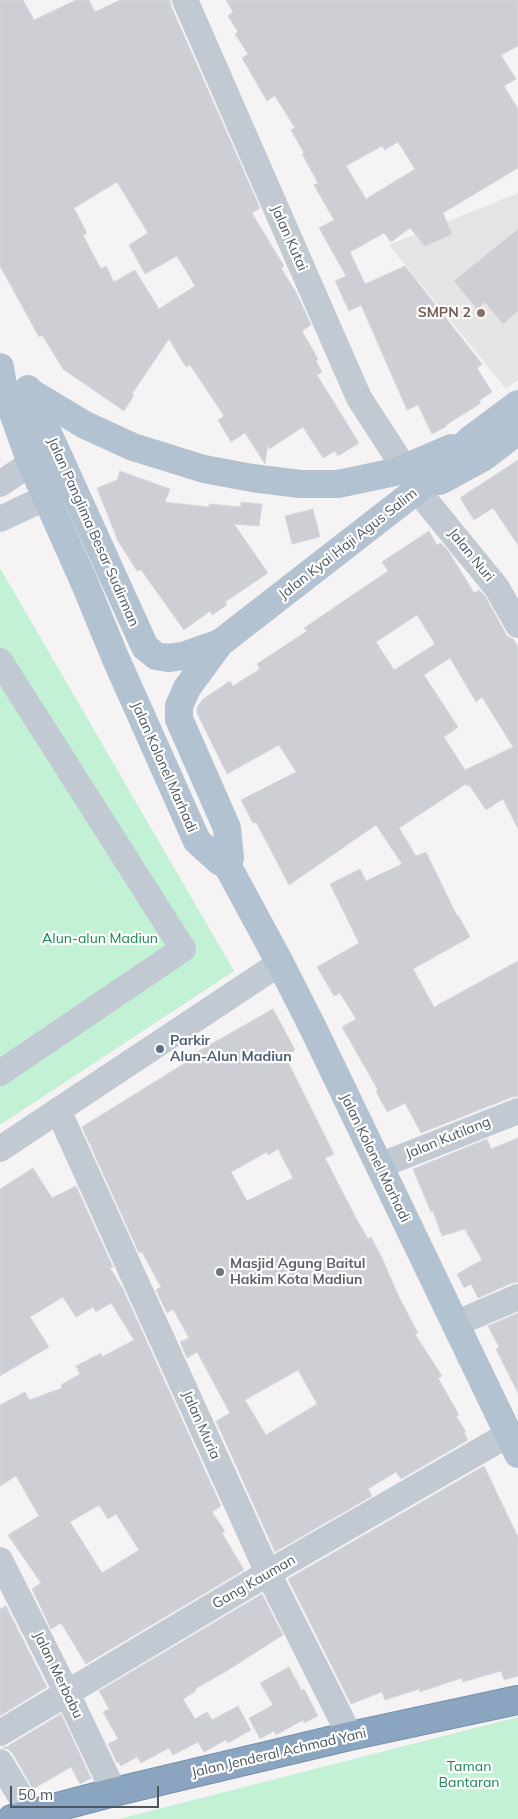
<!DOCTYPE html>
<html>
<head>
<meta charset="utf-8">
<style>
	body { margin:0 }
	#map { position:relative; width:518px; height:1819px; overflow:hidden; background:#f5f3f3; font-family:Mulish,sans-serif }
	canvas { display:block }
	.scale { position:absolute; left:10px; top:1786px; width:149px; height:22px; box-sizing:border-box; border:2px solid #4a5661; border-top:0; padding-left:6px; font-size:15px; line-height:18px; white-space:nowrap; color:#4a5661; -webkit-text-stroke:4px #fff; paint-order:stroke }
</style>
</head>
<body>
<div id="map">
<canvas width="518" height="1819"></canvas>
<div class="scale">50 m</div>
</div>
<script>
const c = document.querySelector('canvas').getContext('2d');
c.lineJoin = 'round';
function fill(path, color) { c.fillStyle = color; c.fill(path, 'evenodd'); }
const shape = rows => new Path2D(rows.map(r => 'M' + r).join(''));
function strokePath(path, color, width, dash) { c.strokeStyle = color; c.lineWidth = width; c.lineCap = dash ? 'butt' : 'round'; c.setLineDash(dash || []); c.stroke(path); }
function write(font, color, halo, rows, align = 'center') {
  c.font = font + ' Mulish,sans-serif'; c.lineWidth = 4.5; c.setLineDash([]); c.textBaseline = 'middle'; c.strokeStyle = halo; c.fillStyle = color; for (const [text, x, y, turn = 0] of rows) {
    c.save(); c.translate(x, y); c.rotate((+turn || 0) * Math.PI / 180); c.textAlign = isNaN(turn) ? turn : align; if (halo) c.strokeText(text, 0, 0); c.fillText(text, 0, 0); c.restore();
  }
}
fill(shape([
	[518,193,518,380,506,389,389,245]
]), '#e6e4e5');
fill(shape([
	[0,568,234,971,0,1125],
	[518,1717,518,1819,119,1819]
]), '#c3f1d5');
const building = shape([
	[0,0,23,0,34,20,76,0,89,0,95,12,120,0,170,0,171,6,260,208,252,213,284,266,281,268,296,292,311,325,302,331,318,359,316,361,322,372,317,375,359,443,338,456,335,451,323,458,303,427,269,449,268,443,265,464,245,433,231,442,218,420,224,416,190,365,186,367,169,339,132,394,134,395,124,411,63,369,42,335,39,337,0,266,0,0],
	[117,182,148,233,129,245,145,274,177,256,195,286,159,309,135,270,114,282,106,266,101,269,83,235,87,233,74,208,117,182],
	[226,0,518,0,518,46,501,55,516,79,504,86,518,109,518,168,443,213,452,234,425,246,410,228,391,242,384,233,350,252,365,284,405,266,482,364,477,368,492,392,479,401,481,403,446,425,447,426,432,434,418,405,407,410,361,305,349,311,335,281,346,276,319,228,334,220,314,185,318,183,302,154,304,153,291,130,295,128,275,96,267,101,242,58,248,54,235,34,238,32,228,16,233,12,226,0],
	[398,142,415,169,366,199,346,166,382,146,385,150,398,142],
	[518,229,518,311,503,324,485,302,477,309,454,281,518,229],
	[518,460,518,545,493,508,474,520,460,498,518,460],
	[120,471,170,489,165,502,209,507,209,504,241,507,241,502,262,504,259,526,234,524,268,573,225,602,227,605,212,615,210,611,184,630,141,570,137,571,118,541,97,488,117,480,120,471],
	[313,509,320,537,292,544,285,516,313,509],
	[429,531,437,545,441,543,449,552,474,593,479,590,485,596,507,636,513,639,518,647,518,829,503,799,486,810,469,785,467,786,466,784,399,828,416,856,426,852,457,916,458,915,470,937,413,969,434,1007,518,961,518,1096,512,1097,421,1133,405,1103,387,1112,376,1091,378,1090,342,1027,356,1019,340,993,334,996,317,967,359,943,330,884,360,869,366,881,402,864,376,825,289,885,256,822,253,823,241,800,296,772,279,745,227,774,197,713,197,707,203,699,230,681,233,686,260,669,257,664,307,631,304,628,388,571,382,562,429,531],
	[417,615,435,644,394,670,376,642,417,615],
	[450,658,476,702,482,697,513,747,465,770,444,737,458,727,424,675,450,658],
	[273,1009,295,1050,285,1056,334,1154,325,1158,357,1220,368,1239,371,1237,382,1258,399,1297,418,1333,415,1334,442,1376,438,1378,459,1415,456,1416,466,1432,464,1433,468,1440,401,1479,396,1472,368,1489,372,1496,275,1552,216,1421,230,1413,197,1352,187,1358,180,1342,189,1338,173,1309,167,1313,156,1290,161,1287,142,1252,139,1253,82,1127,185,1063,183,1060,273,1009],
	[278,1149,293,1178,247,1201,231,1172,267,1152,268,1155,278,1149],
	[298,1370,317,1404,266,1435,245,1400,298,1370],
	[518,1138,518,1282,512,1283,478,1298,471,1284,464,1288,457,1274,482,1260,465,1229,442,1236,433,1211,431,1212,413,1169,487,1139,491,1149,518,1138],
	[33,1168,52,1198,76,1186,113,1267,110,1268,123,1289,221,1506,212,1512,225,1531,222,1533,244,1570,86,1664,61,1623,51,1629,32,1589,41,1583,8,1535,39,1516,16,1476,0,1486,0,1405,25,1392,29,1400,62,1388,61,1385,80,1374,76,1366,101,1353,102,1357,134,1340,111,1303,96,1312,93,1307,76,1317,63,1297,30,1317,49,1347,0,1376,0,1189,33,1168],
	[99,1505,108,1519,116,1514,139,1550,102,1573,70,1522,99,1505],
	[518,1313,518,1393,496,1349,499,1347,488,1326,518,1313],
	[484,1466,518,1537,518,1676,504,1680,501,1671,463,1682,462,1678,420,1692,419,1689,385,1700,382,1692,351,1704,288,1579,484,1466],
	[262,1594,283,1635,225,1672,195,1689,196,1691,183,1699,195,1719,207,1712,212,1720,238,1706,251,1730,228,1743,226,1740,204,1752,198,1742,173,1755,169,1748,141,1763,137,1757,121,1766,119,1762,117,1763,108,1744,118,1739,103,1712,109,1709,99,1691,262,1594],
	[6,1606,47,1687,0,1716,0,1609,6,1606],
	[289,1667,302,1691,304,1689,318,1716,304,1723,303,1720,276,1735,274,1731,260,1739,249,1718,273,1705,260,1683,289,1667],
	[61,1714,91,1778,80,1784,71,1767,33,1789,13,1754,8,1749,2,1748,8,1746,61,1714]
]);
fill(building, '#cdcfd5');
strokePath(building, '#d7d9de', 1);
const highway = shape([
	[12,1819,114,1792,350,1736,518,1700]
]);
strokePath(highway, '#7690ad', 30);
strokePath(shape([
	[185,0,359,398,405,469],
	[0,484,31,463],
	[417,490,497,588,518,625],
	[0,519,47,497],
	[0,661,183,949,0,1073],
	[58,1110,268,1573,350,1736],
	[0,1149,280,963],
	[379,1166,518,1111],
	[455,1324,518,1297],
	[0,1560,67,1693,114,1792],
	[0,1733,268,1573,509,1434],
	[0,1762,31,1814]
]), '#c1cad2', 26);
strokePath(shape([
	[0,367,3,385,31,463,85,584,115,657,197,841,219,861,227,865,280,963,313,1028,518,1454],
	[28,389,145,647,156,656,168,658,183,656,220,643],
	[30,392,85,425,133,447,204,469,252,478,300,484,338,484,395,472,451,448],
	[440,481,484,457,518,431],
	[227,865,230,858,227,828,179,719,179,706,187,688,220,643,417,490,471,439,518,404]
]), '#b3c2d1', 28);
strokePath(highway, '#8ba5c1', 28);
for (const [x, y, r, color] of [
	[481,313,5,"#8d6e63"],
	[160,1049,5,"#5c6f8a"],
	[220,1272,5,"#6b7280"]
]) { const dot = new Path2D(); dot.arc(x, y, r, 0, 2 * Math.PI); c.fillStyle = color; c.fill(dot); strokePath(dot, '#fff', 2); }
write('14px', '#4a5661', '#fff', [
	["Jalan Kutai",289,238,66],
	["Jalan Panglima Besar Sudirman",93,532,66],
	["Jalan Kyai Haji Agus Salim",348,544,-38],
	["Jalan Nuri",471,555,51],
	["Jalan Kolonel Marhadi",164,767,66],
	["Jalan Kutilang",448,1138,-22],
	["Jalan Kolonel Marhadi",375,1158,64],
	["Jalan Muria",201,1425,66],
	["Gang Kauman",254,1582,-30],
	["Jalan Merbabu",58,1675,64],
	["Jalan Jenderal Achmad Yani",279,1753,-13]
]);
write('bold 14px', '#785e54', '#fff', [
	["SMPN 2",471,313]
], 'right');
write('14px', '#17864f', '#fff', [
	["Alun-alun Madiun",100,939],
	["Taman",469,1767],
	["Bantaran",469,1783]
]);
write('bold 14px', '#4e5e75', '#fff', [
	["Parkir",170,1041],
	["Alun-Alun Madiun",170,1057]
], 'left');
write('bold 14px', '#5b616d', '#fff', [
	["Masjid Agung Baitul",230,1264],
	["Hakim Kota Madiun",230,1280]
], 'left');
</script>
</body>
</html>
